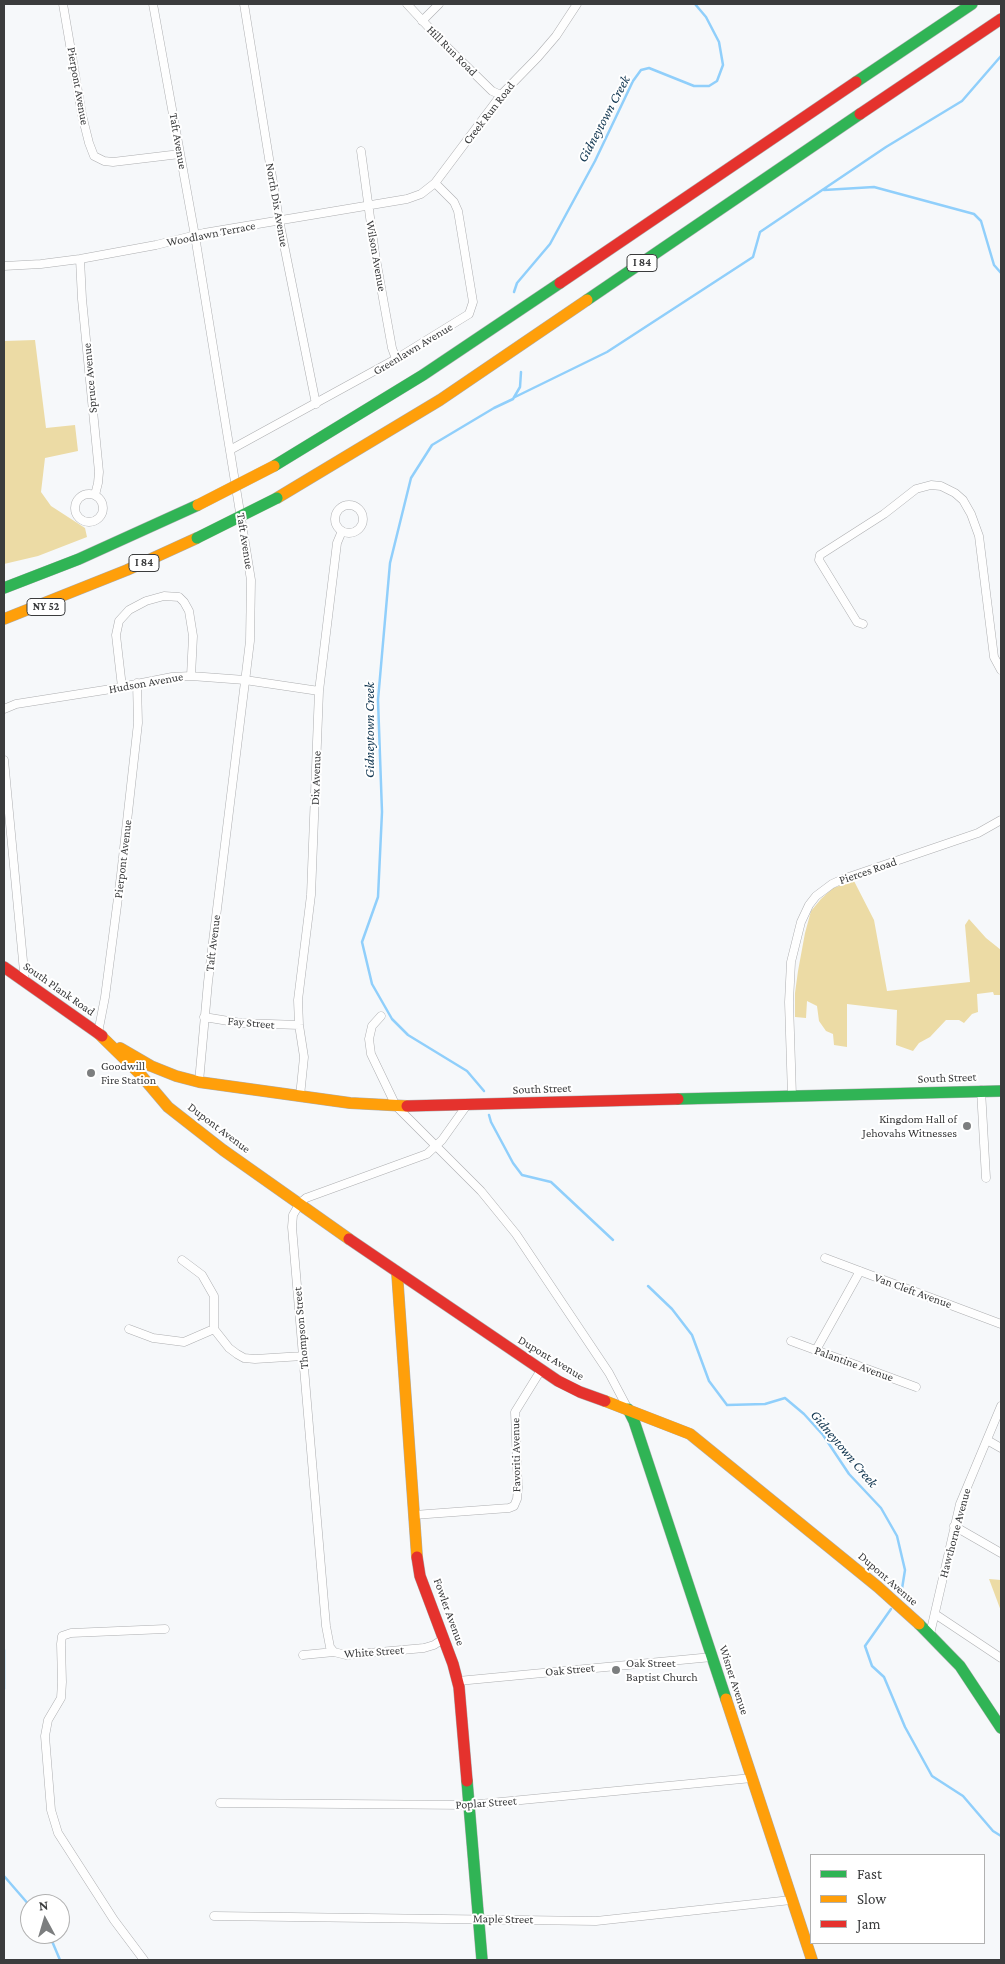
<!DOCTYPE html>
<html>
<head>
<meta charset="utf-8">
<style>
	body { margin:0 }
	#map { position:relative; width:1005px; height:1964px; overflow:hidden; background:#f6f8fa; font-family:"Crimson Pro",serif }
	canvas { display:block }
	.frame { position:absolute; inset:0; border:5px solid #3b3c3d; pointer-events:none }
	.legend { position:absolute; left:810px; top:1854px; width:175px; height:90px; box-sizing:border-box; background:#fff; border:1px solid #b1b1b1; margin:0; padding:6px 9px; list-style:none; font-size:15px; color:#3b3c3d }
	.legend li { display:flex; align-items:center; gap:10px; height:25px }
	.legend b { width:25px; border:1px solid #b1b1b1 }
	.north { position:absolute; left:20px; top:1894px; width:50px; height:50px; box-sizing:border-box; background:#fff; border:1px solid #b1b1b1; border-radius:50%; rotate:354deg; font-size:14px; font-weight:700; line-height:20px; text-align:center; color:#3b3c3d }
	.north::after { content:''; display:block; margin:auto; width:18px; height:22px; background:#7c7e7f; clip-path:polygon(50% 0,100% 100%,50% 72%,0 100%) }
</style>
</head>
<body>
<div id="map">
<canvas width="1005" height="1964"></canvas>
<div class="frame"></div>
<ul class="legend">
<li><b style="height:6px;background:#30b455"></b>Fast</li>
<li><b style="height:6px;background:#ff9f0a"></b>Slow</li>
<li><b style="height:6px;background:#e5322d"></b>Jam</li>
</ul>
<div class="north">N</div>
</div>
<script>
const c = document.querySelector('canvas').getContext('2d');
c.lineJoin = 'round';
function fill(path, color) { c.fillStyle = color; c.fill(path, 'evenodd'); }
const shape = rows => new Path2D(rows.map(r => 'M' + r).join(''));
function strokePath(path, color, width, dash) { c.strokeStyle = color; c.lineWidth = width; c.lineCap = dash ? 'butt' : 'round'; c.setLineDash(dash || []); c.stroke(path); }
function write(font, color, halo, rows, align = 'center') {
  c.font = font + ' "Crimson Pro",serif'; c.lineWidth = 4; c.setLineDash([]); c.textBaseline = 'middle'; c.strokeStyle = halo; c.fillStyle = color; for (const [text, x, y, turn = 0] of rows) {
    c.save(); c.translate(x, y); c.rotate((+turn || 0) * Math.PI / 180); c.textAlign = isNaN(turn) ? turn : align; if (halo) c.strokeText(text, 0, 0); c.fillText(text, 0, 0); c.restore();
  }
}
fill(shape([
	[35,340,46,428,75,425,78,451,45,458,41,492,51,506,85,528,87,537,38,556,4,564,4,341],
	[854,881,874,920,887,991,970,982,965,925,969,919,986,938,1001,950,1001,995,994,995,993,992,977,994,978,1012,972,1014,964,1023,959,1020,946,1020,930,1037,919,1043,913,1051,896,1045,897,1010,847,1004,847,1047,834,1045,833,1034,826,1031,819,1021,817,1006,807,1001,806,1018,795,1017,795,993,798,971,805,933,811,911,821,899,833,888],
	[989,1579,1001,1580,1001,1612,1001,1611]
]), '#ecdba5');
strokePath(shape([
	[824,190,874,187,974,214,981,221,994,265,1001,273],
	[514,292,517,283,550,244,595,161,633,81,641,70,649,68,694,86,709,86,717,81,723,65,719,42,706,17,695,4],
	[515,397,607,352,753,257,760,232,886,147,962,101,1001,56],
	[484,1091,467,1071,408,1035,392,1019,372,984,362,942,378,897,382,812,378,700,390,563,411,478,432,445,494,408,513,399,520,387,521,372],
	[489,1115,491,1122,513,1163,522,1175,551,1182,613,1240],
	[648,1286,672,1309,692,1335,709,1381,727,1405,765,1404,785,1398,804,1414,823,1435,849,1474,881,1508,897,1536,905,1570,901,1595],
	[891,1609,865,1646,872,1666,884,1677,905,1727,932,1776,963,1796,993,1831,1001,1836],
	[4,1650,4,1689],
	[4,1876,30,1906],
	[49,1934,60,1960]
]), '#90cffb', 2.5);
const street = shape([
	[63,4,82,115,89,143,94,156,104,161,113,162,180,154],
	[153,4,195,236,251,580,250,641,208,982,199,1082],
	[244,4,279,220,316,404],
	[407,4,447,47,492,91,501,95],
	[422,21,439,4],
	[361,151,375,254,392,348,396,359],
	[80,259,82,299,99,472,98,483,95,495],
	[4,266,41,264,80,259,156,245,204,233,407,199,421,194,435,183,501,95,538,57,556,36,577,4],
	[230,450,396,359,469,314,473,302,458,211,454,202,435,183],
	'75 508a14 14 0 1 1 28 0a14 14 0 1 1-28 0Z',
	'335 519a14 14 0 1 1 28 0a14 14 0 1 1-28 0Z',
	[863,624,857,622,819,560,820,555,884,514,916,489,931,485,941,486,955,493,963,500,971,514,979,536,994,657,1001,670],
	[122,687,116,635,119,621,129,610,146,601,164,596,179,597,184,602,189,611,193,636,191,676],
	[4,709,16,704,111,689,172,677,191,676,245,680,319,691],
	[4,760,25,982],
	[381,1016,372,1026,369,1039,371,1054,396,1106,481,1191,516,1234,609,1373,628,1409],
	[204,1017,241,1023,299,1025],
	[98,1033,105,997,121,875,138,723,137,683],
	[981,1090,986,1178],
	[300,1096,304,1057,299,1025,298,1000,311,895,319,691,337,543,342,531],
	[792,1096,789,1002,791,962,801,922,809,905,816,896,832,884,843,879,978,833,1001,820],
	[825,1258,1001,1324],
	[182,1260,202,1275,214,1296,214,1329,229,1348,237,1354,244,1358,255,1359,303,1356],
	[129,1329,153,1338,184,1342,214,1329],
	[791,1341,916,1387],
	[816,1350,860,1271],
	[987,1440,1001,1448],
	[414,1515,509,1508,514,1506,517,1499,518,1488,515,1412,541,1370],
	[954,1526,1001,1553],
	[935,1614,1001,1658],
	[930,1634,960,1504,1001,1406],
	[334,1652,330,1647,326,1626,292,1227,293,1215,300,1203,306,1198,427,1154,442,1140,467,1105],
	[303,1655,334,1652,346,1655,424,1648,434,1645,443,1639],
	[458,1681,712,1657],
	[220,1803,469,1805,752,1778],
	[214,1916,596,1921,791,1900],
	[144,1960,114,1920,58,1833,51,1810,45,1736,48,1720,61,1698,62,1682,61,1644,62,1636,71,1633,165,1629]
]);
const fast = shape([
	[856,82,972,4],
	[587,300,860,114],
	[274,466,423,375,560,283],
	[4,588,79,559,198,505],
	[678,1099,1001,1091],
	[628,1409,634,1421,726,1699],
	[919,1624,960,1666,1001,1728],
	[467,1781,482,1960]
]);
const slow = shape([
	[277,498,440,400,587,300],
	[4,619,127,570,197,538],
	[98,1033,140,1074,168,1107,223,1150,349,1239],
	[120,1048,151,1066,176,1076,199,1082,350,1103,407,1106],
	[397,1272,417,1557],
	[605,1401,690,1434,878,1587,919,1624],
	[726,1699,812,1960]
]);
const jam = shape([
	[860,114,1001,19],
	[560,283,856,82],
	[4,967,102,1036],
	[407,1106,678,1099],
	[349,1239,558,1381,580,1392,605,1401],
	[417,1557,420,1576,453,1664,459,1687,467,1781]
]);
strokePath(street, '#adaeb0', 9);
strokePath(fast, '#adaeb0', 12);
strokePath(slow, '#adaeb0', 12);
strokePath(jam, '#adaeb0', 12);
strokePath(street, '#fefefe', 8);
strokePath(fast, '#30b455', 11);
strokePath(slow, '#ff9f0a', 11);
strokePath(jam, '#e5322d', 11);
const fastBridge = shape([
	[197,538,277,498]
]);
const slowBridge = shape([
	[198,505,274,466]
]);
strokePath(fastBridge, '#c3c0b7', 12, []);
strokePath(slowBridge, '#c3c0b7', 12, []);
strokePath(fastBridge, '#30b455', 11);
strokePath(slowBridge, '#ff9f0a', 11);
for (const [x, y, r, color] of [
	[91,1073,5,"#7c7e7f"],
	[967,1126,5,"#7c7e7f"],
	[616,1670,5,"#7c7e7f"]
]) { const dot = new Path2D(); dot.arc(x, y, r, 0, 2 * Math.PI); c.fillStyle = color; c.fill(dot); strokePath(dot, '#fff', 2); }
for (const [x, y, w] of [
	[642,263,30],
	[144,563,30],
	[46,607,38]
]) { const box = new Path2D(); box.roundRect(x - w / 2, y - 8.5, w, 17, 4); c.fillStyle = '#fff'; c.fill(box); strokePath(box, '#3b3c3d', 1); }
write('bold 11px', '#3b3c3d', null, [
	["I 84",642,263],
	["I 84",144,563],
	["NY 52",46,607]
]);
write('12px', '#3b3c3d', '#fff', [
	["Hill Run Road",452,51,45],
	["Pierpont Avenue",78,86,80],
	["Creek Run Road",489,113,-52],
	["Taft Avenue",178,141,80],
	["North Dix Avenue",277,205,80],
	["Woodlawn Terrace",211,234,-11],
	["Wilson Avenue",376,256,80],
	["Greenlawn Avenue",413,349,-31],
	["Spruce Avenue",90,378,-95],
	["Taft Avenue",245,541,81],
	["Hudson Avenue",146,683,-10],
	["Dix Avenue",316,778,-88],
	["Pierpont Avenue",123,859,-83],
	["Pierces Road",868,871,-19],
	["Taft Avenue",213,943,-83],
	["South Plank Road",59,989,35],
	["Fay Street",251,1023,5],
	["South Street",947,1078,-2],
	["South Street",542,1089,-2],
	["Dupont Avenue",219,1128,37],
	["Van Cleft Avenue",913,1291,20],
	["Thompson Street",301,1328,-95],
	["Dupont Avenue",551,1358,31],
	["Palantine Avenue",854,1364,20],
	["Favoriti Avenue",516,1455,-91],
	["Hawthorne Avenue",955,1533,-75],
	["Dupont Avenue",888,1579,41],
	["Fowler Avenue",449,1612,70],
	["White Street",374,1652,-4],
	["Oak Street",570,1670,-5],
	["Wisner Avenue",734,1680,72],
	["Poplar Street",486,1803,-4],
	["Maple Street",503,1919,1]
]);
write('12px', '#3b3c3d', '#fff', [
	["Goodwill",101,1066],
	["Fire Station",101,1080],
	["Kingdom Hall of",957,1119,"right"],
	["Jehovahs Witnesses",957,1133,"right"],
	["Oak Street",626,1663],
	["Baptist Church",626,1677]
], 'left');
write('italic 14px', '#113650', '#fff', [
	["Gidneytown Creek",604,119,-62],
	["Gidneytown Creek",370,730,-90],
	["Gidneytown Creek",844,1449,50]
]);
</script>
</body>
</html>
